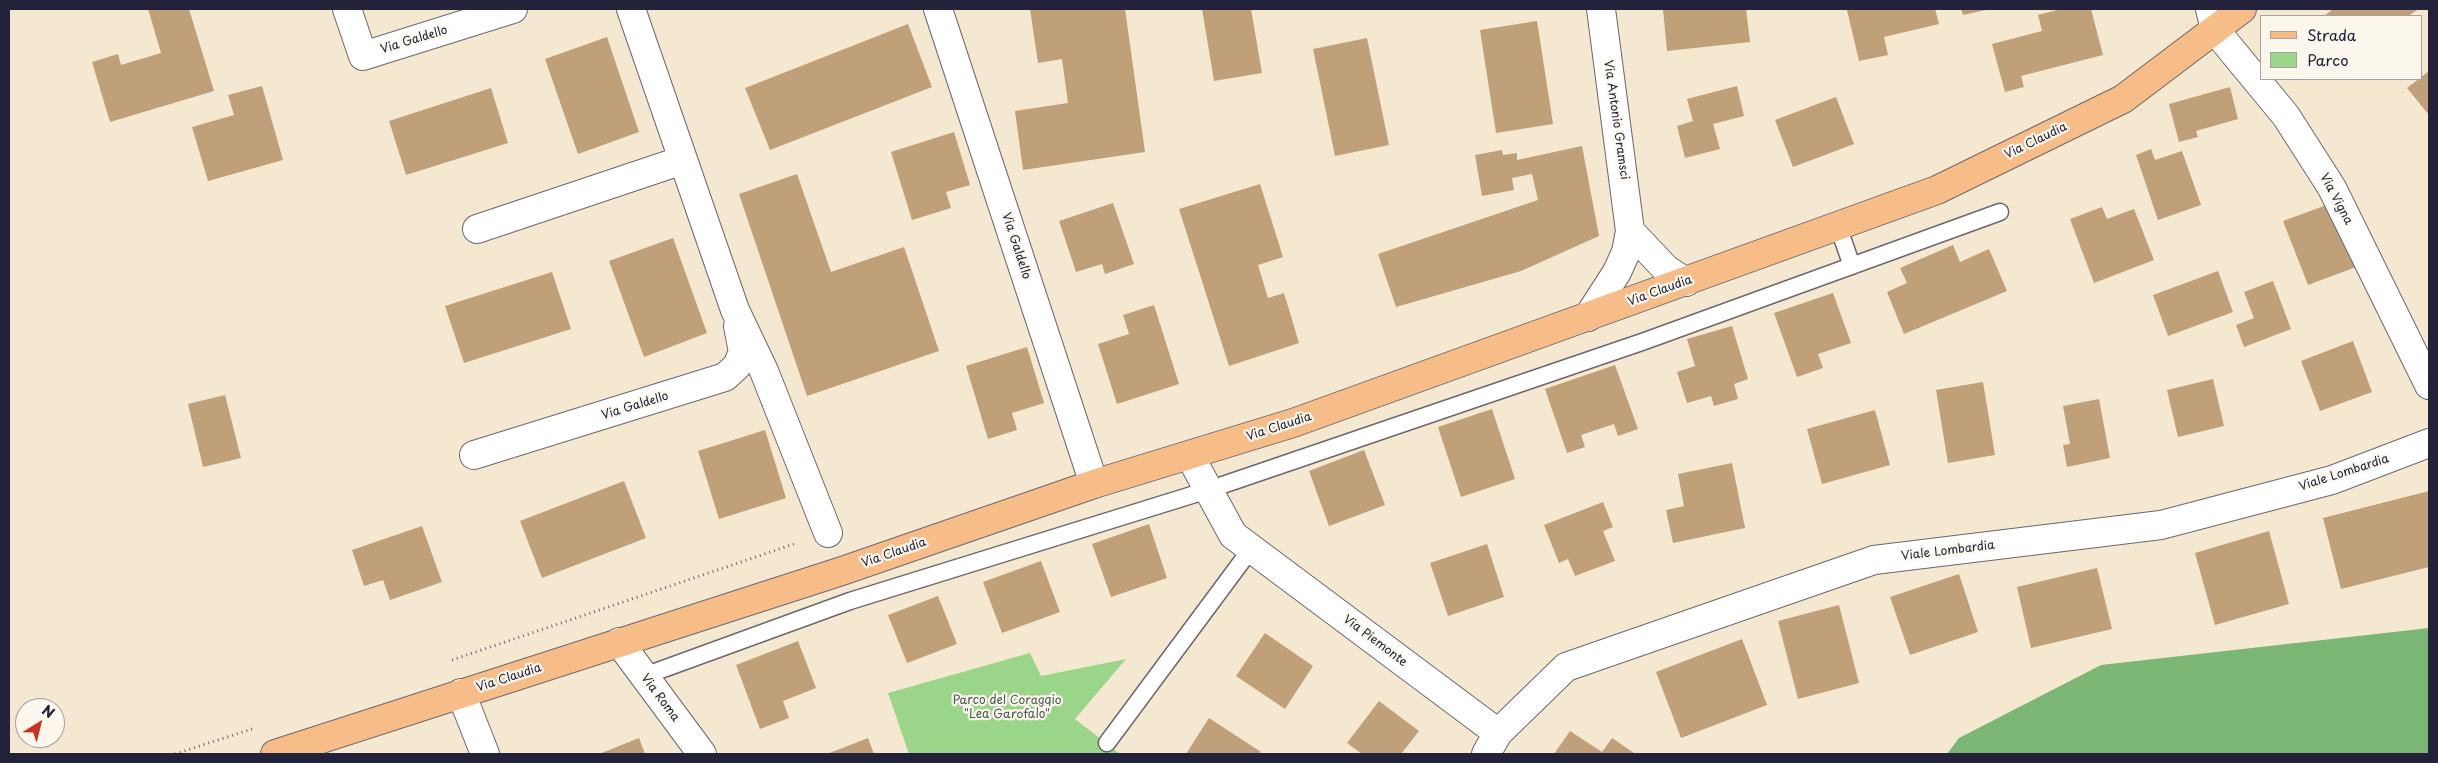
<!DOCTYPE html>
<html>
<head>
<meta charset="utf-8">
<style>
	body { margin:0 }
	#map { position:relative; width:2438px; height:763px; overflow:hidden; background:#f5e8d0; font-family:"Playpen Sans",sans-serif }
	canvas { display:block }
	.frame { position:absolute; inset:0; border:10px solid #22223b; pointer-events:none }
	.legend { position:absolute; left:2260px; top:15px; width:162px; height:65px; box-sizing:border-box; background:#fbf7ec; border:1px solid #a4a2a5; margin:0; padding:6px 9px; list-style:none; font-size:15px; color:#22223b }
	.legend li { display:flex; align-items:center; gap:10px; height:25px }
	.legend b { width:25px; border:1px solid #a4a2a5 }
	.north { position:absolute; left:15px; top:698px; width:50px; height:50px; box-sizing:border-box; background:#fbf7ec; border:1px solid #a4a2a5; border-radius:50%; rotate:36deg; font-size:14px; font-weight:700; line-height:20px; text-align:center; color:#22223b }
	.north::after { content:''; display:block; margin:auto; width:18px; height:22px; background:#c8321e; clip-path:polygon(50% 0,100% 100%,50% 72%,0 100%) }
</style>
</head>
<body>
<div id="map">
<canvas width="2438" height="763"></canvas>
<div class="frame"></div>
<ul class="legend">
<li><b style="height:6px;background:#f7bd88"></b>Strada</li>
<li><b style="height:14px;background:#9ad589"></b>Parco</li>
</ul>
<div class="north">N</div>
</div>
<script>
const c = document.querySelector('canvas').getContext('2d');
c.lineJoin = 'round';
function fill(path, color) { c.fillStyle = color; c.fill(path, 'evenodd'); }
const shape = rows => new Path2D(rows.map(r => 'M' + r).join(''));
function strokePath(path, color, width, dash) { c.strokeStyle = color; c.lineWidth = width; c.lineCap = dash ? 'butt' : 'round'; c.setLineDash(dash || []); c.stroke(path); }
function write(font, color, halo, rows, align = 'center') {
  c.font = font + ' "Playpen Sans",sans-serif'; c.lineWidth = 4.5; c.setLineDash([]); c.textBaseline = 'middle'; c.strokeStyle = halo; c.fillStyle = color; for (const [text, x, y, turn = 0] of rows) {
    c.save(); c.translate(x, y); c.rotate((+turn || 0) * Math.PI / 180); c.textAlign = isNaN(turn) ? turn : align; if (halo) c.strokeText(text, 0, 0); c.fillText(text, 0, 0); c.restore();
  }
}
fill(shape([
	[1030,653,1041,676,1126,659,1075,719,1120,754,909,754,888,693]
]), '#9ad589');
fill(shape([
	[2429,628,2429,754,1947,754,1959,738,2101,665]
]), '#7bb675');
fill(shape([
	[148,9,189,9,214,91,110,122,92,62,118,54,121,65,161,53],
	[1030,9,1125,9,1145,152,1023,170,1015,111,1068,103,1062,59,1038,63],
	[1202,9,1251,9,1262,73,1214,81],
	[1663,9,1746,9,1750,42,1667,51],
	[1854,9,1935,9,1939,24,1884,37,1888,55,1859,61,1847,10],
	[1961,9,1986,9,1986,10,1963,15],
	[2061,9,2091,9,2103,55,2021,76,2024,87,2005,92,1992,44,2042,31,2038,15],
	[2333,9,2418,9,2409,16,2324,16],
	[1537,21,1553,124,1496,133,1480,30],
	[908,24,932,87,770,150,745,88],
	[607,37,639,132,578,154,545,59],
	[1367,38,1389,145,1335,156,1313,49],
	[2429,71,2429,115,2407,88],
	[262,86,283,160,208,181,192,127,234,115,228,95],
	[1737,86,1744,116,1713,124,1720,149,1685,158,1677,126,1693,121,1687,99],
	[2230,87,2238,119,2196,131,2198,137,2179,142,2169,104],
	[491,88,508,143,406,175,389,121],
	[1836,97,1854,144,1793,167,1775,120],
	[954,132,970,185,946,192,951,208,912,220,891,152],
	[1582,146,1599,236,1521,271,1396,307,1378,254,1538,200,1532,174,1512,178,1514,190,1482,196,1475,155,1502,150,1503,155,1517,153,1517,160],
	[2151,149,2155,160,2182,151,2201,205,2158,220,2136,155],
	[797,174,831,272,904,247,939,351,807,396,739,194],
	[1260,184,1283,257,1258,265,1268,298,1284,293,1299,343,1229,366,1179,209],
	[1113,203,1134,264,1105,274,1102,264,1076,272,1059,221],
	[2332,203,2356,267,2308,285,2283,221],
	[2102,207,2107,219,2134,209,2154,260,2094,283,2070,219],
	[673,238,707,333,644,357,609,261],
	[1953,245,1960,262,1989,249,2007,291,1904,334,1887,292,1907,283,1900,268],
	[2218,271,2233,312,2168,336,2153,295],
	[552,272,571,329,464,363,445,306],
	[2273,281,2291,329,2244,347,2236,325,2254,318,2244,292],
	[1833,293,1851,343,1818,354,1823,368,1797,377,1774,313],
	[1154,305,1179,384,1117,404,1098,344,1129,334,1123,315],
	[1732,326,1748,379,1734,384,1738,399,1714,406,1711,396,1687,403,1677,372,1695,366,1687,339],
	[2353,341,2372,392,2320,411,2301,361],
	[1027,347,1044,403,1012,413,1017,430,988,439,966,366],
	[1615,365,1638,429,1618,436,1614,424,1581,435,1585,447,1567,453,1545,389],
	[2213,379,2224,426,2178,437,2167,390],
	[1983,382,1995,455,1948,463,1936,390],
	[225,395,241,458,203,467,188,404],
	[2099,399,2110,458,2067,467,2063,445,2070,444,2063,406],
	[1492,409,1515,479,1461,497,1438,427],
	[1875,410,1890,465,1822,484,1807,429],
	[765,430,786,498,719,519,698,451],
	[1364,450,1385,505,1329,526,1309,471],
	[1732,463,1745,528,1673,543,1666,510,1684,506,1678,474],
	[624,481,646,538,542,578,520,521],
	[2429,491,2429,567,2341,589,2323,518],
	[1603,502,1613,527,1603,531,1615,561,1575,576,1568,559,1559,563,1544,525],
	[1149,524,1167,578,1111,597,1092,544],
	[422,526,442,582,390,600,383,580,364,586,352,550],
	[2269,531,2289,604,2215,625,2195,553],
	[1487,544,1504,597,1448,616,1430,563],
	[1041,561,1060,612,1002,633,983,582],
	[2097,568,2112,629,2031,648,2017,587],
	[1959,574,1978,632,1910,655,1890,597],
	[938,596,957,644,907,663,888,615],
	[1839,605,1859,683,1798,699,1778,621],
	[1265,633,1313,666,1285,709,1236,676],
	[1742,639,1767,705,1681,738,1656,672],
	[798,641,816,688,783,701,789,718,760,729,736,665],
	[1379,701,1419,731,1401,754,1362,754,1347,743],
	[1209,718,1261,752,1259,754,1186,754],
	[1570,731,1602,752,1612,738,1634,753,1554,754],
	[639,738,645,754,599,754],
	[868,738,874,754,827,754]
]), '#bfa078');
const lane = shape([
	[1838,226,1852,266],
	[644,676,850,601,1208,490,1642,342,2000,212],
	[1107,743,1251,549]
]);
const street = shape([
	[347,9,363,56,513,9],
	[631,9,735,310,764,371,828,533],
	[938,9,1094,484],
	[2210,9,2215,30,2286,116,2332,188,2429,385],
	[477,229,683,160],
	[1630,231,1666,269,1686,282],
	[1588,317,1617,272,1626,252,1630,231,1601,9],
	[474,455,725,377,737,366,743,352,738,326],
	[1190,456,1233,535,1498,733],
	[619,642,702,754],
	[461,693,485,754],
	[1486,754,1498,733,1566,667,1874,560,2161,525,2332,480,2429,443]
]);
const primary = shape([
	[275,754,842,571,1094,484,1293,423,1937,190,2123,99,2242,9]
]);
strokePath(lane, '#6c676f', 19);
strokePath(street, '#6c676f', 30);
strokePath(primary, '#6c676f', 30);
strokePath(shape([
	[452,660,797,543],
	[175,754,255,728]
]), '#6c676f', 3, [1, 4]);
strokePath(lane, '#fff', 16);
strokePath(street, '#fff', 28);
strokePath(primary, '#f7bd88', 28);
write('12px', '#22223b', '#fbf7ec', [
	["Via Galdello",414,40,-17],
	["Via Antonio Gramsci",1616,120,82],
	["Via Claudia",2036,141,-26],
	["Via Vigna",2336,199,62],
	["Via Galdello",1016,246,72],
	["Via Claudia",1660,291,-20],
	["Via Galdello",635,406,-17],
	["Via Claudia",1279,427,-18],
	["Viale Lombardia",2344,473,-18],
	["Viale Lombardia",1948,551,-7],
	["Via Claudia",894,553,-19],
	["Via Piemonte",1375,641,37],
	["Via Claudia",509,678,-18],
	["Via Roma",660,698,53]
]);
write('12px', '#465852', '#fbf7ec', [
	["Parco del Coraggio",1007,701],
	["\"Lea Garofalo\"",1007,715]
]);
</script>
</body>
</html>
